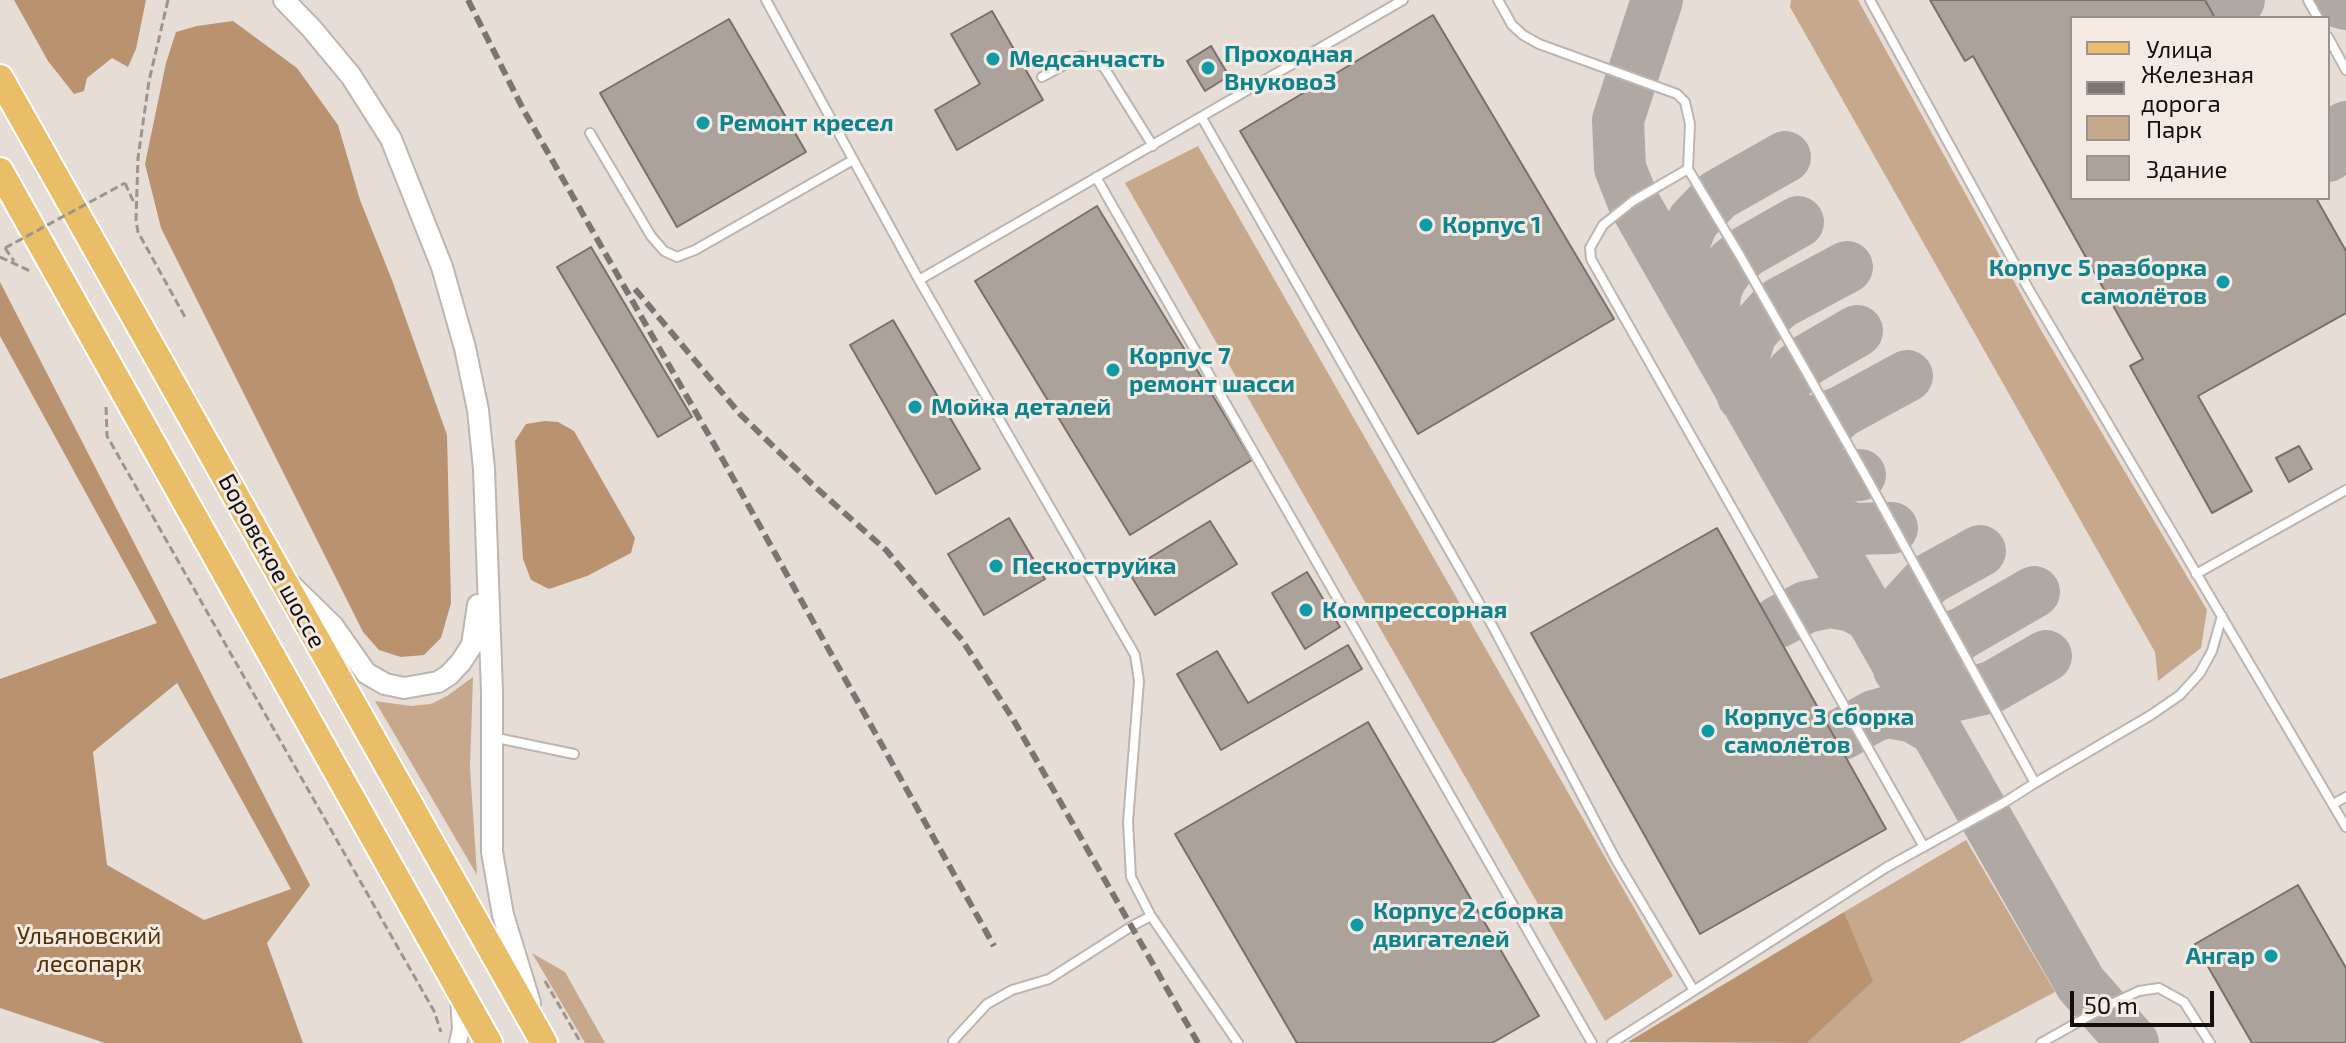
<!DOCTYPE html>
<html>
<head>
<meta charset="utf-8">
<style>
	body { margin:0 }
	#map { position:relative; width:2346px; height:1043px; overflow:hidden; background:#e6ddd6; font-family:"Exo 2",sans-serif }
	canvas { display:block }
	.legend { position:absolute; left:2070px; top:16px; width:260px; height:184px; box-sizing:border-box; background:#f3eae3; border:2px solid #99928d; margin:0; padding:10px 14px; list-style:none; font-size:24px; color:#120f0d }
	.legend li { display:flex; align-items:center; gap:16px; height:40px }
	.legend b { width:40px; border:2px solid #99928d }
	.scale { position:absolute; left:2070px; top:991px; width:144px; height:36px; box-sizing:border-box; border:4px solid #120f0d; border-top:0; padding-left:10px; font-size:24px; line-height:28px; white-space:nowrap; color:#120f0d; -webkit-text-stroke:6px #f3eae3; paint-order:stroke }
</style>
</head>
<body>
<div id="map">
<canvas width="2346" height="1043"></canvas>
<ul class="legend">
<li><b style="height:10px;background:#eabd69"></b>Улица</li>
<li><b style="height:10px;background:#7b7570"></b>Железная дорога</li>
<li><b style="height:22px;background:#c6a88d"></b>Парк</li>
<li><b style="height:22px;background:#aaa29b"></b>Здание</li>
</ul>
<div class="scale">50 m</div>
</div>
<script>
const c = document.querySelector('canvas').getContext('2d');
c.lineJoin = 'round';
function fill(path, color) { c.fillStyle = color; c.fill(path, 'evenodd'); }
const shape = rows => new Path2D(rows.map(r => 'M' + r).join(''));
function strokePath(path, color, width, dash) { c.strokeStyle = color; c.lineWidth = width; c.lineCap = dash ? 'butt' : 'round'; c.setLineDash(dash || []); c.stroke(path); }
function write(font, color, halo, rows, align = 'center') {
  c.font = font + ' "Exo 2",sans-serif'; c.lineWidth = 6; c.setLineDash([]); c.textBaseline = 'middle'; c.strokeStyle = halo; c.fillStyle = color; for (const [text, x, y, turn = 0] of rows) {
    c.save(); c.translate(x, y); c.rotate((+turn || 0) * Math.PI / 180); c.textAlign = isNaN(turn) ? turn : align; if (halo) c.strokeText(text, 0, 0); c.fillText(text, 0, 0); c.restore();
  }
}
fill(shape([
	[1791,0,1858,0,2042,332,2207,610,2201,648,2158,681,2155,652,1790,7],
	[1198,146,1673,976,1605,1021,1125,183],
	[473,677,470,767,477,875,375,701,411,706,431,704,447,696],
	[1966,840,2055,992,1959,1043,1807,1043,1872,981,1844,912],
	[532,953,565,972,605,1043,585,1043]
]), '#c6a88d');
fill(shape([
	[14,0,146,0,136,49,128,67,112,58,87,78,84,91,74,94,48,61],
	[233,21,297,68,338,125,360,200,392,280,447,435,451,603,441,638,424,655,401,657,379,650,363,632,161,228,145,164,166,63,176,32,197,26],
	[0,282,310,885,267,943,303,1043,105,1043,0,1008,0,679,157,623,0,336],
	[177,683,291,889,204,920,107,865,93,752],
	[545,421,558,422,574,431,635,538,631,553,587,576,549,589,531,580,523,559,515,441,526,424],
	[1844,912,1873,981,1807,1043,1628,1042]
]), '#b9926f');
strokePath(shape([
	[1657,0,1618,120,1620,168,1633,201,2081,984,2133,1043],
	[2332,0,2346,4],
	[2232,4,2239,0],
	[2328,156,2346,127],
	[1686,293,1680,265,1680,253,1693,221,1718,195,1785,157],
	[1857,331,1807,360,1793,372,1778,396,1773,431,1776,451,1806,470,1838,476,1860,475],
	[1717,348,1711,322,1716,290,1721,278,1732,263,1747,251,1798,222],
	[1841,412,1815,421,1800,421,1774,415,1743,396,1742,362,1751,333,1771,311,1780,303,1847,267],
	[1892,528,1852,529,1809,507,1806,470,1809,453,1828,424,1841,412,1907,376],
	[1980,551,1929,579,1906,604,1897,632,1899,669,1928,687,1957,695,1992,687,2046,656],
	[1778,622,1806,607,1830,602,1852,606,1909,637,1943,639,1961,634],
	[1938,657,1946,645,1961,634,2034,592],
	[1842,734,1874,716,1888,712,1914,717,1934,729]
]), '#b0a9a3', 52);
const building = shape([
	[1930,0,2205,0,2215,18,2072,18,2072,198,2316,198,2346,251,2346,313,2198,396,2252,491,2212,513,2130,366,2143,359,1973,56,1965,61,1930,0],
	[992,11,1043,100,957,150,935,110,980,84,951,34,992,11],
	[1433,15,1614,319,1418,434,1240,131,1433,15],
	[729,19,806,152,677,227,600,93,729,19],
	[1211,46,1229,76,1205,91,1187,61,1211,46],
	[1097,206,1252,460,1130,535,975,281,1097,206],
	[591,247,692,417,658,437,557,267,591,247],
	[893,320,980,469,936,494,850,345,893,320],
	[2299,446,2312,469,2289,482,2276,458,2299,446],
	[1009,518,1045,579,984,615,948,554,1009,518],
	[1210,521,1237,564,1155,615,1128,571,1210,521],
	[1717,528,1886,829,1700,934,1531,633,1717,528],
	[1307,572,1340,627,1305,649,1272,593,1307,572],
	[1348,645,1362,669,1221,750,1177,674,1217,651,1248,703,1348,645],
	[1368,722,1539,1016,1492,1043,1297,1043,1175,834,1368,722],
	[2298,885,2346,968,2346,1043,2252,1043,2195,944,2298,885]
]);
fill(building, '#aaa29b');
strokePath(building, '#78716a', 2);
const service = shape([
	[766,0,919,280],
	[1498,0,1512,25,1523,35,1539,44,1677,94,1685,102,1690,124,1688,169,1739,254,1864,473,2035,783,2005,802,1887,867,1612,1043],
	[1870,0,2028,288,2346,827],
	[2308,0,2318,18],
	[2328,37,2346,70],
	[1042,77,1081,56,1095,59,1105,69,1153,146],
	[1202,118,1493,627,1616,860,1693,989],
	[590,133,651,236,664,251,677,257,695,250,853,160],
	[1688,169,1633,201,1603,225,1590,248,1591,259,1924,847],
	[1096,177,1592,1043],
	[2196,574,2346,490],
	[492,737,574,754],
	[2035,783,2151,715,2180,695,2200,673,2212,651,2222,616],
	[2333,804,2346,797],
	[953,1041,987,1004,1012,990,1049,979,1132,926,1151,916],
	[1238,1043,1151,916,1131,877,1128,822,1139,681,1135,655,919,280,1403,0],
	[2041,1043,2103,1008,2139,991,2159,988,2184,1002,2210,1043]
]);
const minor = shape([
	[458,1043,461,1029,459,997]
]);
const tertiary = shape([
	[284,0,312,29,351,76,391,139,442,267,465,348,478,410,484,469,492,692,492,852,503,915,530,1003],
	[291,585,333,626,366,673,385,684,404,688,438,682,449,675,461,662,472,645,478,605]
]);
const primary = shape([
	[0,78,544,1043],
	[0,171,489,1043]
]);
strokePath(service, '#beb5ae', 12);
strokePath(minor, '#beb5ae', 20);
strokePath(tertiary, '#beb5ae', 24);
strokePath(primary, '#fff', 30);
strokePath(shape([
	[168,0,149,81,138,158,136,220,138,232,185,317],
	[125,183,135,205],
	[5,248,14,261],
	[0,257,30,271],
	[106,407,107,436,434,1011,441,1032],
	[545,981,581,1043]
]), '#9b948f', 3, [8, 4]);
strokePath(service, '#fff', 8);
strokePath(minor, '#fff', 16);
strokePath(tertiary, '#fff', 20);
strokePath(primary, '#eabd69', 26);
strokePath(shape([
	[468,0,523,109,723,460,994,946],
	[635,289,740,414,812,484,886,550,962,640,1013,719,1198,1043]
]), '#7b7570', 6, [12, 6]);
strokePath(shape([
	[5,248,125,183]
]), '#9b948f', 3, [8, 4]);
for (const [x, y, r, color] of [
	[993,59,8,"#0f9aa8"],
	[1208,68,8,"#0f9aa8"],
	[703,123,8,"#0f9aa8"],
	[1426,225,8,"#0f9aa8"],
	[2223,282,8,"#0f9aa8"],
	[1113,370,8,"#0f9aa8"],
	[915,407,8,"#0f9aa8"],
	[996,566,8,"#0f9aa8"],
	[1306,610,8,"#0f9aa8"],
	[1708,731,8,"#0f9aa8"],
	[1357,925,8,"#0f9aa8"],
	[2271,956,8,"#0f9aa8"]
]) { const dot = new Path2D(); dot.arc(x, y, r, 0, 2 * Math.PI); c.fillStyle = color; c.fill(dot); strokePath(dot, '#f3eae3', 3); }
write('bold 24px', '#0d838f', '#f3eae3', [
	["Проходная",1224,54],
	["Внуково3",1224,82],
	["Медсанчасть",1009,59],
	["Ремонт кресел",719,123],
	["Корпус 1",1442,225],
	["Корпус 5 разборка",2207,268,"right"],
	["самолётов",2207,296,"right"],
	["Корпус 7",1129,356],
	["ремонт шасси",1129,384],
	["Мойка деталей",931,407],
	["Пескоструйка",1012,566],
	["Компрессорная",1322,610],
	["Корпус 3 сборка",1724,717],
	["самолётов",1724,745],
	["Корпус 2 сборка",1373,911],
	["двигателей",1373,939],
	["Ангар",2255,956,"right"]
], 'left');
write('24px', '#120f0d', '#f3eae3', [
	["Боровское шоссе",272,561,61]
]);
write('24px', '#562f02', '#f3eae3', [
	["Ульяновский",89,936],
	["лесопарк",89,964]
]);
</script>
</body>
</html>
